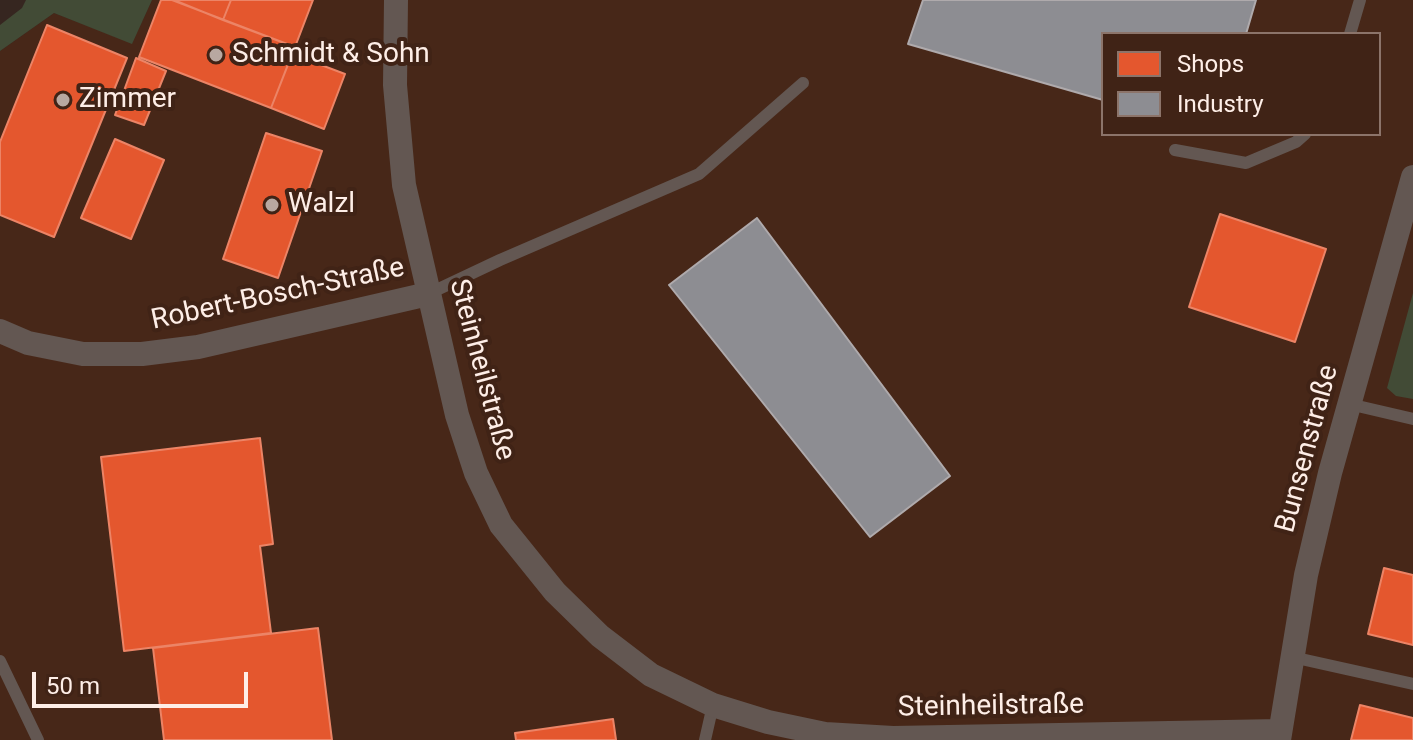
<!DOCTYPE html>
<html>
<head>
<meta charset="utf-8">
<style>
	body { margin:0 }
	#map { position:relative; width:1413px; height:740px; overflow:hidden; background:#362620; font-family:Roboto,sans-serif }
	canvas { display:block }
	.legend { position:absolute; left:1101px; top:32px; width:280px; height:104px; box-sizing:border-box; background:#402316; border:2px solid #8c746a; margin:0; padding:10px 14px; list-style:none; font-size:24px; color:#feeee7 }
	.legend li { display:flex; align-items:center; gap:16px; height:40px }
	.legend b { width:40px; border:2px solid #8c746a }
	.scale { position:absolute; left:32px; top:672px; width:216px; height:36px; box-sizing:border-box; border:4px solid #feeee7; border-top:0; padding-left:10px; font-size:24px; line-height:28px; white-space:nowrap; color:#feeee7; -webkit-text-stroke:6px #402316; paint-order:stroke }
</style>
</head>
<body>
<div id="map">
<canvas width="1413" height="740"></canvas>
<ul class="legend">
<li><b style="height:22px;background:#e4572e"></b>Shops</li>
<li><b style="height:22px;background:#8d8d92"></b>Industry</li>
</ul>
<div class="scale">50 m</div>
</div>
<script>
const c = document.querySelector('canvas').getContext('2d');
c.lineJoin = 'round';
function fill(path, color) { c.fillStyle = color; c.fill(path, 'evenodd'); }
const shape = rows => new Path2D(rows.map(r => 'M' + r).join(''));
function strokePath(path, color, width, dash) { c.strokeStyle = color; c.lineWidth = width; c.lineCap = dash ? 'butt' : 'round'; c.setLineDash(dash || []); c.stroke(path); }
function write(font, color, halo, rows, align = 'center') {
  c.font = font + ' Roboto,sans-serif'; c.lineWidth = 8; c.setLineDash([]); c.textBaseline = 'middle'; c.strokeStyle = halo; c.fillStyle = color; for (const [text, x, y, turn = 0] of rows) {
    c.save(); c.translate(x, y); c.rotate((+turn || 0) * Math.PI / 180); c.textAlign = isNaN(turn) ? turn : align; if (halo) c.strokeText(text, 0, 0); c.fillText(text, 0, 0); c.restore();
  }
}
fill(shape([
	[152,0,1413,0,1413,740,0,740,0,51,54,13,132,43],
	[1103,34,1379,34,1379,134,1103,134]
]), '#472718');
fill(shape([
	[26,0,152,0,132,44,54,13,0,51,0,25,22,8],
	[1413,293,1413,399,1396,396,1387,388]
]), '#424b36');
const shops = shape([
	[161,0,172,0,295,47,271,108,139,57,161,0],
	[174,0,231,0,223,20,174,0],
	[231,0,313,0,295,47,223,20,231,0],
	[47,25,127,58,54,237,0,215,0,142,47,25],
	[292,54,345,74,324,129,271,108,292,54],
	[136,58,166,71,144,125,115,115,136,58],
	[266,133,322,151,278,278,223,259,266,133],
	[115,139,164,160,131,239,81,218,115,139],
	[1220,214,1326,249,1295,342,1189,307,1220,214],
	[260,438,273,544,260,546,271,633,124,651,101,457,260,438],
	[1384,568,1413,575,1413,645,1368,634,1384,568],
	[318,628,332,740,164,740,153,648,318,628],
	[1360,705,1413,718,1413,740,1351,740,1360,705],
	[613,719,616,740,516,740,515,733,613,719]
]);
fill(shops, '#e4572e');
strokePath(shops, '#ec8466', 2);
const industry = shape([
	[923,0,1256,0,1246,34,1103,34,1103,100,908,44,923,0],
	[757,218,950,476,870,537,669,285,757,218]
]);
fill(industry, '#8d8d92');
strokePath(industry, '#afaaac', 2);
strokePath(shape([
	[1350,34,1360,0],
	[1175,150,1246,163,1296,142,1305,134],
	[428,294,500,260,699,174,803,83],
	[1349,404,1413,419],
	[1292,657,1413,684],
	[0,661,38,740],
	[705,740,713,705]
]), '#635752', 12);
strokePath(shape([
	[396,0,395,85,404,185,457,415,476,473,501,525,555,592,600,636,651,675,713,705,768,722,825,734,893,738,1280,731],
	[0,331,28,343,83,354,142,354,198,347,428,294],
	[1279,740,1306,575,1330,473,1413,177]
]), '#635752', 24);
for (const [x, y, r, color] of [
	[216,55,8,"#b8a8a1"],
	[63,100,8,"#b8a8a1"],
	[272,205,8,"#b8a8a1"]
]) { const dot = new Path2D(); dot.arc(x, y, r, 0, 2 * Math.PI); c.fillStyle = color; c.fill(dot); strokePath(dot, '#402316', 3); }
write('28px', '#feeee7', '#402316', [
	["Schmidt & Sohn",232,55],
	["Zimmer",79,100],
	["Walzl",288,205]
], 'left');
write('28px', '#feeee7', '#402316', [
	["Robert-Bosch-Straße",278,295,-12],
	["Steinheilstraße",481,370,75],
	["Bunsenstraße",1308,449,-75],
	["Steinheilstraße",991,707,-1]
]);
</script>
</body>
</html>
